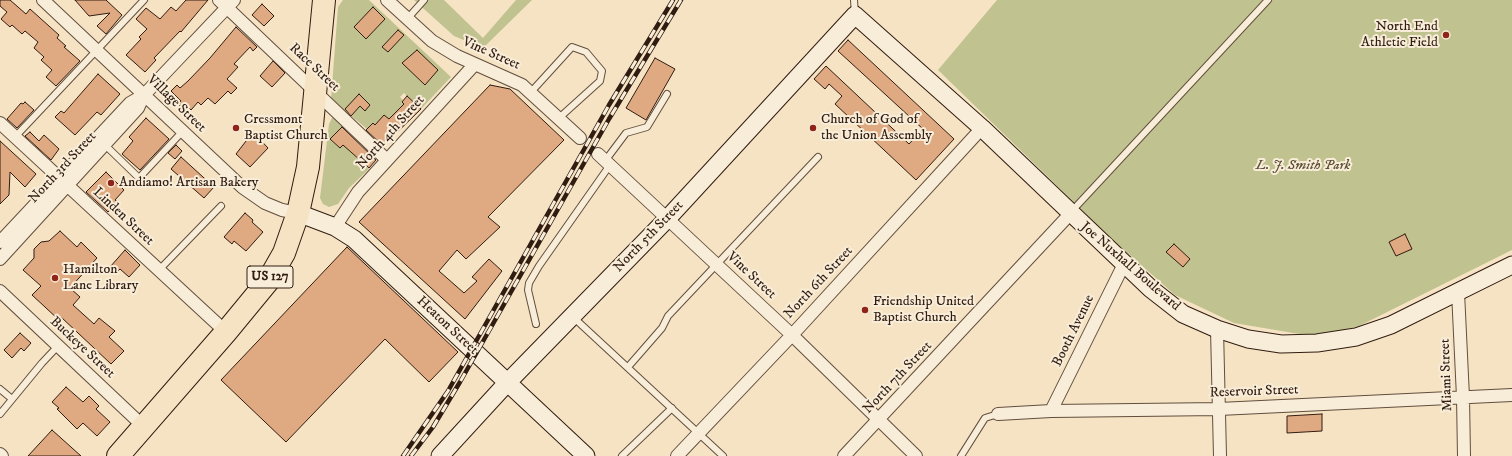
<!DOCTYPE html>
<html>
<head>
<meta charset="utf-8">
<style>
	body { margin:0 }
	canvas { display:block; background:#f5e3c3 }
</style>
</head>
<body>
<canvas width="1512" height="456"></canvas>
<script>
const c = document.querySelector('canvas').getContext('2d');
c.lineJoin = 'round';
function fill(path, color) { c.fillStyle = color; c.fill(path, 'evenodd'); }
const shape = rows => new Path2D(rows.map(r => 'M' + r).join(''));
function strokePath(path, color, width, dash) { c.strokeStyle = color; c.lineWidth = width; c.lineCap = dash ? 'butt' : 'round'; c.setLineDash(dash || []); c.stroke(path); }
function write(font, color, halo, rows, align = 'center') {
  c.font = font + ' "IM FELL DW Pica",serif'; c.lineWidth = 4; c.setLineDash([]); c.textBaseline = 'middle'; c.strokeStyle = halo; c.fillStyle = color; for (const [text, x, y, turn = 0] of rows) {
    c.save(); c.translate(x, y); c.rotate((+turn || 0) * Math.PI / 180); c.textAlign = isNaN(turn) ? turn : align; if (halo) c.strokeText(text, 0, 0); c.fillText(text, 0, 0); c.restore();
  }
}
fill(shape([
	[343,0,369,0,451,77,421,109,404,93,400,97,403,100,402,102,415,115,383,147,367,129,331,99,338,7],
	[414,0,444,0,483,38,516,0,532,0,483,48,454,36],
	[997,0,1512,0,1512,250,1359,326,1317,337,1234,323,1175,295,1115,242,938,70],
	[334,114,344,125,330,140,340,148,353,134,362,142,352,153,369,169,349,188,338,204,329,207,323,204,320,198,329,124]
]), '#c0c290');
const building = shape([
	[0,0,10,0,26,14,30,9,59,35,57,38,66,46,64,47,80,61,56,86,46,77,52,70,41,60,44,57,34,48,38,42,25,31,22,34,12,25,10,27,1,19,7,12,0,6,0,0],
	[75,0,106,0,122,15,106,34,97,26,110,13,89,16,75,0],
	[186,0,208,0,181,32,180,31,154,58,156,60,145,72,126,55,141,39,139,37,147,29,136,19,146,8,160,19,171,7,176,11,186,0],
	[262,4,274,16,264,26,252,15,262,4],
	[373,7,385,19,366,39,354,27,373,7],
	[236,27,257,47,253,51,250,47,234,64,238,67,227,79,237,88,231,94,228,91,215,104,208,98,201,105,198,102,191,110,189,108,186,111,178,104,181,101,171,91,177,85,180,88,188,81,210,58,236,27],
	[398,30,404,35,388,52,382,47,398,30],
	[848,40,954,139,916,180,835,104,842,96,829,84,825,89,814,79,826,66,909,144,923,129,838,51,848,40],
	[417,50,438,70,425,85,402,63,417,50],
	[655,58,675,69,646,120,626,108,655,58],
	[273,61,285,73,272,87,260,76,273,61],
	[98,74,120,94,101,115,97,112,75,135,55,117,61,111,64,113,98,74],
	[490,85,510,89,564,140,488,217,500,227,466,259,457,250,439,271,464,293,477,281,472,277,489,259,502,271,465,319,359,222,490,85],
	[359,94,370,105,365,111,360,106,351,116,345,109,359,94],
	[407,96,421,109,383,146,366,130,373,123,375,125,384,115,389,119,404,104,402,102,407,96],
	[25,102,34,110,17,128,7,119,21,103,23,104,25,102],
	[146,118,169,139,140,170,122,154,133,141,129,137,146,118],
	[342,127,376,160,369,168,343,145,340,148,330,139,342,127],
	[30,132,39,141,44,135,59,149,51,160,25,136,30,132],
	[253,132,268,148,250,167,236,154,253,132],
	[0,141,36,174,25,187,10,172,9,195,0,204,0,141],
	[176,145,182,151,175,159,168,153,176,145],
	[181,157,214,187,204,198,171,169,181,157],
	[106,172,124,190,115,200,118,202,108,212,86,192,106,172],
	[245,213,253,220,252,222,263,232,246,251,234,241,232,244,224,237,245,213],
	[60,231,77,247,81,242,97,258,70,288,80,297,73,305,94,324,99,318,115,331,109,337,124,351,111,364,61,317,59,320,32,295,41,286,23,270,34,258,34,249,41,242,49,241,60,231],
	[1405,234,1412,249,1396,256,1389,242,1405,234],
	[1174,244,1190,259,1183,267,1166,252,1174,244],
	[347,247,458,352,429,382,385,339,286,442,221,380,347,247],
	[125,250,140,265,129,277,120,269,116,273,110,267,125,250],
	[20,333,31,343,24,351,21,348,12,358,4,350,20,333],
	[66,387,83,402,89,396,99,406,96,409,110,422,97,436,83,423,77,429,57,409,59,408,52,402,66,387],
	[1322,414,1322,431,1287,433,1287,416,1322,414],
	[52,430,81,456,28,456,52,430]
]);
fill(building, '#dfa982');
strokePath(building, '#311c11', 1);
const lane = shape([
	[854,0,855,14],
	[408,18,424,0],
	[531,92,572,47,586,52,602,71,600,81,559,118],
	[15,137,144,0],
	[104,144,139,178,182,132],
	[605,161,626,133,647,127,667,94],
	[1071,212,1268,0],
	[159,270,221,206],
	[573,317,723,456],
	[536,324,528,290,529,283,539,266,610,165],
	[628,367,662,328,668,316,818,157],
	[0,389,12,399],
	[0,414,42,363,58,346],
	[622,456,672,408],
	[961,456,985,418,998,414]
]);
const street = shape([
	[43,0,242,187,265,203,282,210,298,213],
	[219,0,387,160],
	[387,0,432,41,457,56,522,85,580,138],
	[0,123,226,332],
	[598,154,792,335,916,456],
	[335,227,358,192,475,64],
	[0,242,130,103,144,95,234,0],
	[0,259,138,108,144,95],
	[0,291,143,426],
	[1458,292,1463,397,1464,456],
	[1217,329,1220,456],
	[1051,411,1124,264],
	[998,414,1051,411,1219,409,1512,395],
	[0,454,2,456],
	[677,456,792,335,982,128],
	[844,456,1070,214]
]);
const secondary = shape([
	[298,213,335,227,354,239,586,456],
	[440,456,507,383,668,218,855,15,982,128,1151,289,1183,314,1217,329,1248,339,1281,344,1317,343,1356,337,1391,325,1512,265]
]);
const highway = shape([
	[118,456,226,332,268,281,284,253,298,213,308,167,324,0]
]);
strokePath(lane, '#624e3e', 8);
strokePath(street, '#624e3e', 14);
strokePath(secondary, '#311c11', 19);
strokePath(highway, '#311c11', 24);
strokePath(lane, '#f8edd8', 6);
strokePath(street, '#f8edd8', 12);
strokePath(secondary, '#f8edd8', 17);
strokePath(highway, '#f5e3c3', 22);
const rail = shape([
	[403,456,448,391,609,105,673,0],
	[411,456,433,427,460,382,609,119,681,0]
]);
strokePath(rail, '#311c11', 4.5);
strokePath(rail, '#f8edd8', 3, [9]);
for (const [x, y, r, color] of [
	[1446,35,4,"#8f2418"],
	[236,128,4,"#8f2418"],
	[813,128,4,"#8f2418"],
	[111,183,4,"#8f2418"],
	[55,278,4,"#8f2418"],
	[865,310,4,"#8f2418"]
]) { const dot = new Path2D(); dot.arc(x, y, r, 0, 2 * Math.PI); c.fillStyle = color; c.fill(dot); strokePath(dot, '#f8edd8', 1.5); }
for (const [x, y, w] of [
	[270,277,46]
]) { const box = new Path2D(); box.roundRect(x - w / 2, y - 11, w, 22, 3); c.fillStyle = '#f8edd8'; c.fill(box); strokePath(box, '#311c11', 1); }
write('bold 13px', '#311c11', null, [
	["US 127",270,277]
]);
write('14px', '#311c11', '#f8edd8', [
	["North End",1438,27,"right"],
	["Athletic Field",1438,43,"right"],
	["Cressmont",244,120],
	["Baptist Church",244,136],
	["Church of God of",821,120],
	["the Union Assembly",821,136],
	["Andiamo! Artisan Bakery",119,183],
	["Hamilton",63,270],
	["Lane Library",63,286],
	["Friendship United",873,302],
	["Baptist Church",873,318]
], 'left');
write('14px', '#311c11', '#f8edd8', [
	["Vine Street",491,54,24],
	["Race Street",314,68,43],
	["Village Street",176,104,44],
	["North 4th Street",391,133,-48],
	["North 3rd Street",63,168,-47],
	["Linden Street",123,217,43],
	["North 5th Street",649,237,-46],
	["Joe Nuxhall Boulevard",1130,267,41],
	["Vine Street",751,276,43],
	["North 6th Street",819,283,-47],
	["Heaton Street",447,326,43],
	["Booth Avenue",1074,331,-64],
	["Buckeye Street",82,348,43],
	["Miami Street",1447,375,-92],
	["North 7th Street",898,378,-47],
	["Reservoir Street",1254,392,-2]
]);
write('italic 14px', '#5c4e37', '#f8edd8', [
	["L. J. Smith Park",1303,166]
]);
</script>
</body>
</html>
